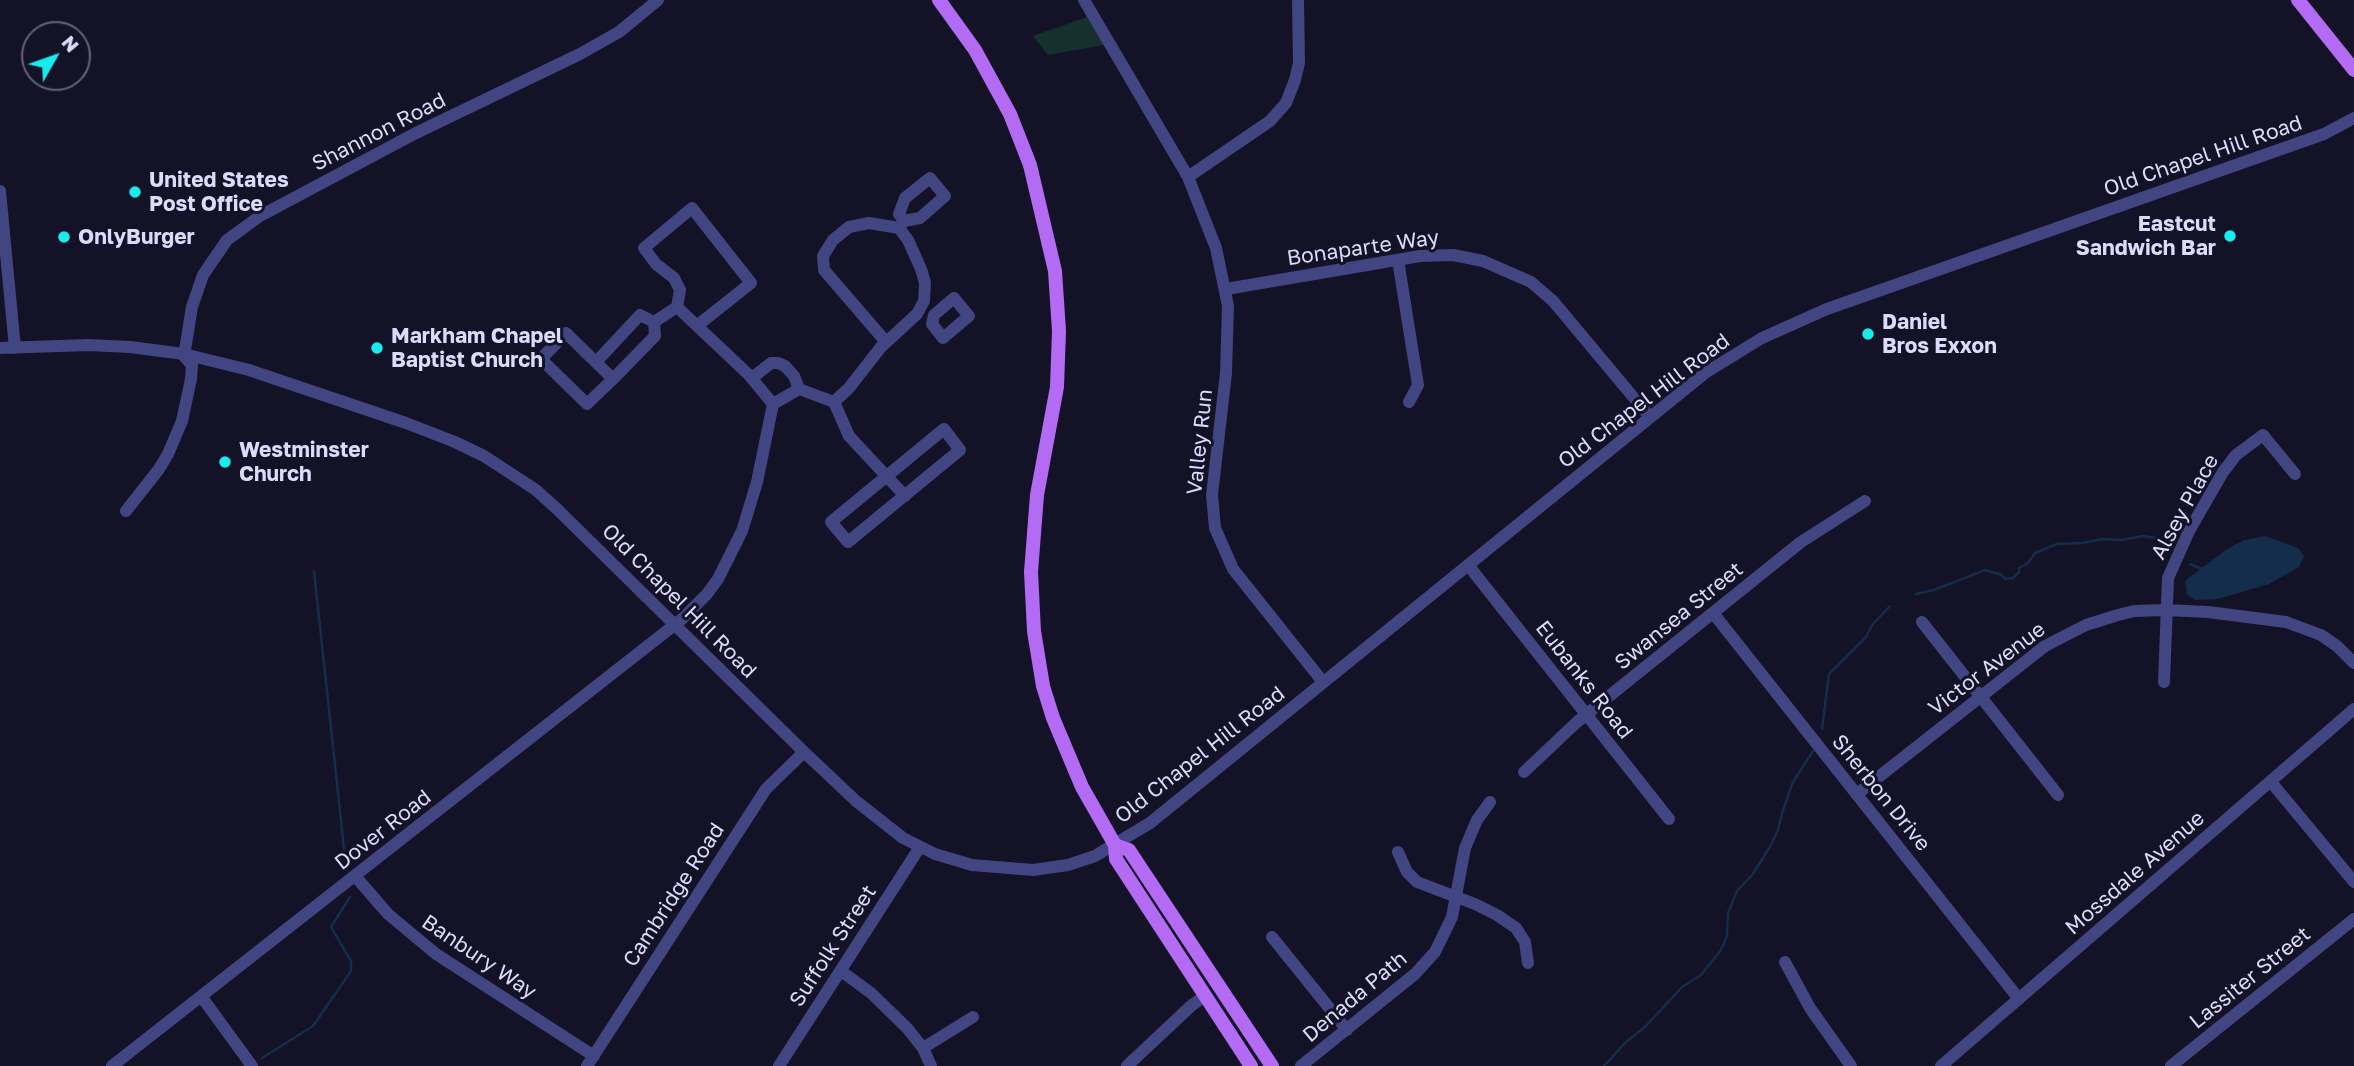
<!DOCTYPE html>
<html>
<head>
<meta charset="utf-8">
<style>
	body { margin:0 }
	#map { position:relative; width:2354px; height:1066px; overflow:hidden; background:#141227; font-family:"Golos Text",sans-serif }
	canvas { display:block }
	.north { position:absolute; left:21px; top:21px; width:70px; height:70px; box-sizing:border-box; background:#141227; border:2px solid #64627c; border-radius:50%; rotate:50deg; font-size:19px; font-weight:700; line-height:28px; text-align:center; color:#dbdbfc }
	.north::after { content:''; display:block; margin:auto; width:24px; height:32px; background:#17ebeb; clip-path:polygon(50% 0,100% 100%,50% 72%,0 100%) }
</style>
</head>
<body>
<div id="map">
<canvas width="2354" height="1066"></canvas>
<div class="north">N</div>
</div>
<script>
const c = document.querySelector('canvas').getContext('2d');
c.lineJoin = 'round';
function fill(path, color) { c.fillStyle = color; c.fill(path, 'evenodd'); }
const shape = rows => new Path2D(rows.map(r => 'M' + r).join(''));
function strokePath(path, color, width, dash) { c.strokeStyle = color; c.lineWidth = width; c.lineCap = dash ? 'butt' : 'round'; c.setLineDash(dash || []); c.stroke(path); }
function write(font, color, halo, rows, align = 'center') {
  c.font = font + ' "Golos Text",sans-serif'; c.lineWidth = 6; c.setLineDash([]); c.textBaseline = 'middle'; c.strokeStyle = halo; c.fillStyle = color; for (const [text, x, y, turn = 0] of rows) {
    c.save(); c.translate(x, y); c.rotate((+turn || 0) * Math.PI / 180); c.textAlign = isNaN(turn) ? turn : align; if (halo) c.strokeText(text, 0, 0); c.fillText(text, 0, 0); c.restore();
  }
}
fill(shape([
	[1087,17,1104,45,1048,55,1033,36]
]), '#16302d');
fill(shape([
	[2266,536,2298,548,2304,556,2299,567,2269,584,2218,599,2195,600,2187,594,2185,581,2224,551,2244,540]
]), '#132d4a');
strokePath(shape([
	[2190,564,2202,569],
	[314,571,346,867],
	[1916,594,1934,590,1985,570,2002,575,2005,579,2013,578,2019,572,2019,568,2028,563,2035,553,2057,544,2083,543,2102,539,2122,540,2142,536,2164,539],
	[1822,729,1829,674,1866,637,1872,625,1890,606],
	[262,1058,313,1026,351,971,351,961,331,927,350,897],
	[1604,1066,1626,1042,1645,1027,1682,987,1701,975,1721,950,1727,936,1728,913,1737,891,1753,874,1771,845,1778,830,1782,813,1793,782,1813,751]
]), '#132d4a', 2.5);
strokePath(shape([
	[1084,0,1188,177,1270,121,1286,103,1295,80,1299,63,1298,0],
	[1188,177,1216,248,1228,306,1226,373,1212,495,1215,528,1233,569,1323,682],
	[930,178,945,196,920,218,904,221,899,214,905,198,930,178],
	[0,191,15,348],
	[1398,260,1418,385,1409,402],
	[1226,289,1420,256,1453,255,1483,261,1531,282,1553,301,1650,417],
	[954,298,969,316,943,338,932,324,934,315,954,298],
	[677,307,749,375,773,404],
	[654,322,677,307,680,290,674,278,656,264,644,248,692,208,751,283,698,325],
	[886,342,824,270,823,256,833,240,849,227,869,223,899,228],
	[0,348,88,345,130,347,184,354,249,370,406,423,455,442,484,456,536,490,557,509,804,752,856,801,903,838,935,854,972,865,1033,870,1068,865,1095,856,1150,823,1705,373,1762,338,1827,309,2324,134,2354,118],
	[596,362,640,315,654,322,655,336,613,379,587,404,541,359,566,333,613,379],
	[752,378,771,363,778,363,785,366,794,376,799,389],
	[834,402,849,388,881,347,917,314,924,301,925,283,921,269,908,240,899,228,904,221],
	[834,402,849,436,905,496],
	[944,429,960,450,848,542,831,522,944,429],
	[126,511,159,469,168,454,182,421,191,379,192,365,184,356,192,307,203,275,227,240,260,216,416,133,580,54,619,32,658,0],
	[1468,565,1669,819],
	[1713,613,2019,999],
	[1922,622,2058,795],
	[2164,682,2168,578,2189,531,2223,472,2236,455,2263,435,2295,474],
	[1524,772,1577,722,1801,542,1865,501],
	[2271,782,2354,882],
	[1857,794,2045,646,2086,625,2118,615,2134,611,2166,610,2208,612,2286,622,2321,635,2337,646,2354,663],
	[1398,852,1407,872,1417,882,1475,904,1497,915,1516,928,1525,942,1528,963],
	[355,876,388,914,436,954,594,1056],
	[1272,937,1347,1030],
	[1785,962,1810,1008,1851,1066],
	[841,971,871,993,907,1028,923,1048,931,1066],
	[201,996,252,1066],
	[923,1048,973,1017],
	[112,1066,682,619,707,594,718,579,742,531,757,482,773,404,799,389,834,402],
	[587,1066,766,789,804,752],
	[779,1066,920,847],
	[1127,1066,1192,1005,1205,996],
	[1301,1066,1415,974,1435,952,1452,917,1465,848,1477,820,1490,802],
	[1941,1066,2354,709],
	[2171,1066,2354,919]
]), '#414582', 12);
strokePath(shape([
	[939,0,975,50,1010,114,1030,165,1055,271,1059,331,1057,387,1037,495,1031,572,1034,631,1043,686,1053,718,1082,787,1115,845,1116,859,1251,1066],
	[2298,0,2354,70],
	[1115,845,1129,850,1272,1066]
]), '#b36bf3', 14);
for (const [x, y, r, color] of [
	[135,192,7,"#17ebeb"],
	[2230,236,7,"#17ebeb"],
	[64,237,7,"#17ebeb"],
	[1868,334,7,"#17ebeb"],
	[377,348,7,"#17ebeb"],
	[225,462,7,"#17ebeb"]
]) { const dot = new Path2D(); dot.arc(x, y, r, 0, 2 * Math.PI); c.fillStyle = color; c.fill(dot); strokePath(dot, '#141227', 2.5); }
write('21px', '#dbdbfc', '#141227', [
	["Shannon Road",379,132,-27],
	["Old Chapel Hill Road",2203,156,-19],
	["Bonaparte Way",1363,248,-8],
	["Old Chapel Hill Road",1644,401,-37],
	["Valley Run",1200,442,-84],
	["Alsey Place",2185,507,-61],
	["Old Chapel Hill Road",679,601,45],
	["Swansea Street",1679,616,-39],
	["Victor Avenue",1987,669,-37],
	["Eubanks Road",1584,680,52],
	["Old Chapel Hill Road",1200,755,-38],
	["Sherbon Drive",1881,793,51],
	["Dover Road",383,830,-38],
	["Mossdale Avenue",2135,873,-41],
	["Cambridge Road",674,895,-57],
	["Suffolk Street",833,946,-57],
	["Banbury Way",479,957,34],
	["Lassiter Street",2250,978,-39],
	["Denada Path",1355,997,-40]
]);
write('bold 21px', '#dbdbfc', '#141227', [
	["United States",149,180],
	["Post Office",149,204],
	["Eastcut",2216,224,"right"],
	["Sandwich Bar",2216,248,"right"],
	["OnlyBurger",78,237],
	["Daniel",1882,322],
	["Bros Exxon",1882,346],
	["Markham Chapel",391,336],
	["Baptist Church",391,360],
	["Westminster",239,450],
	["Church",239,474]
], 'left');
</script>
</body>
</html>
